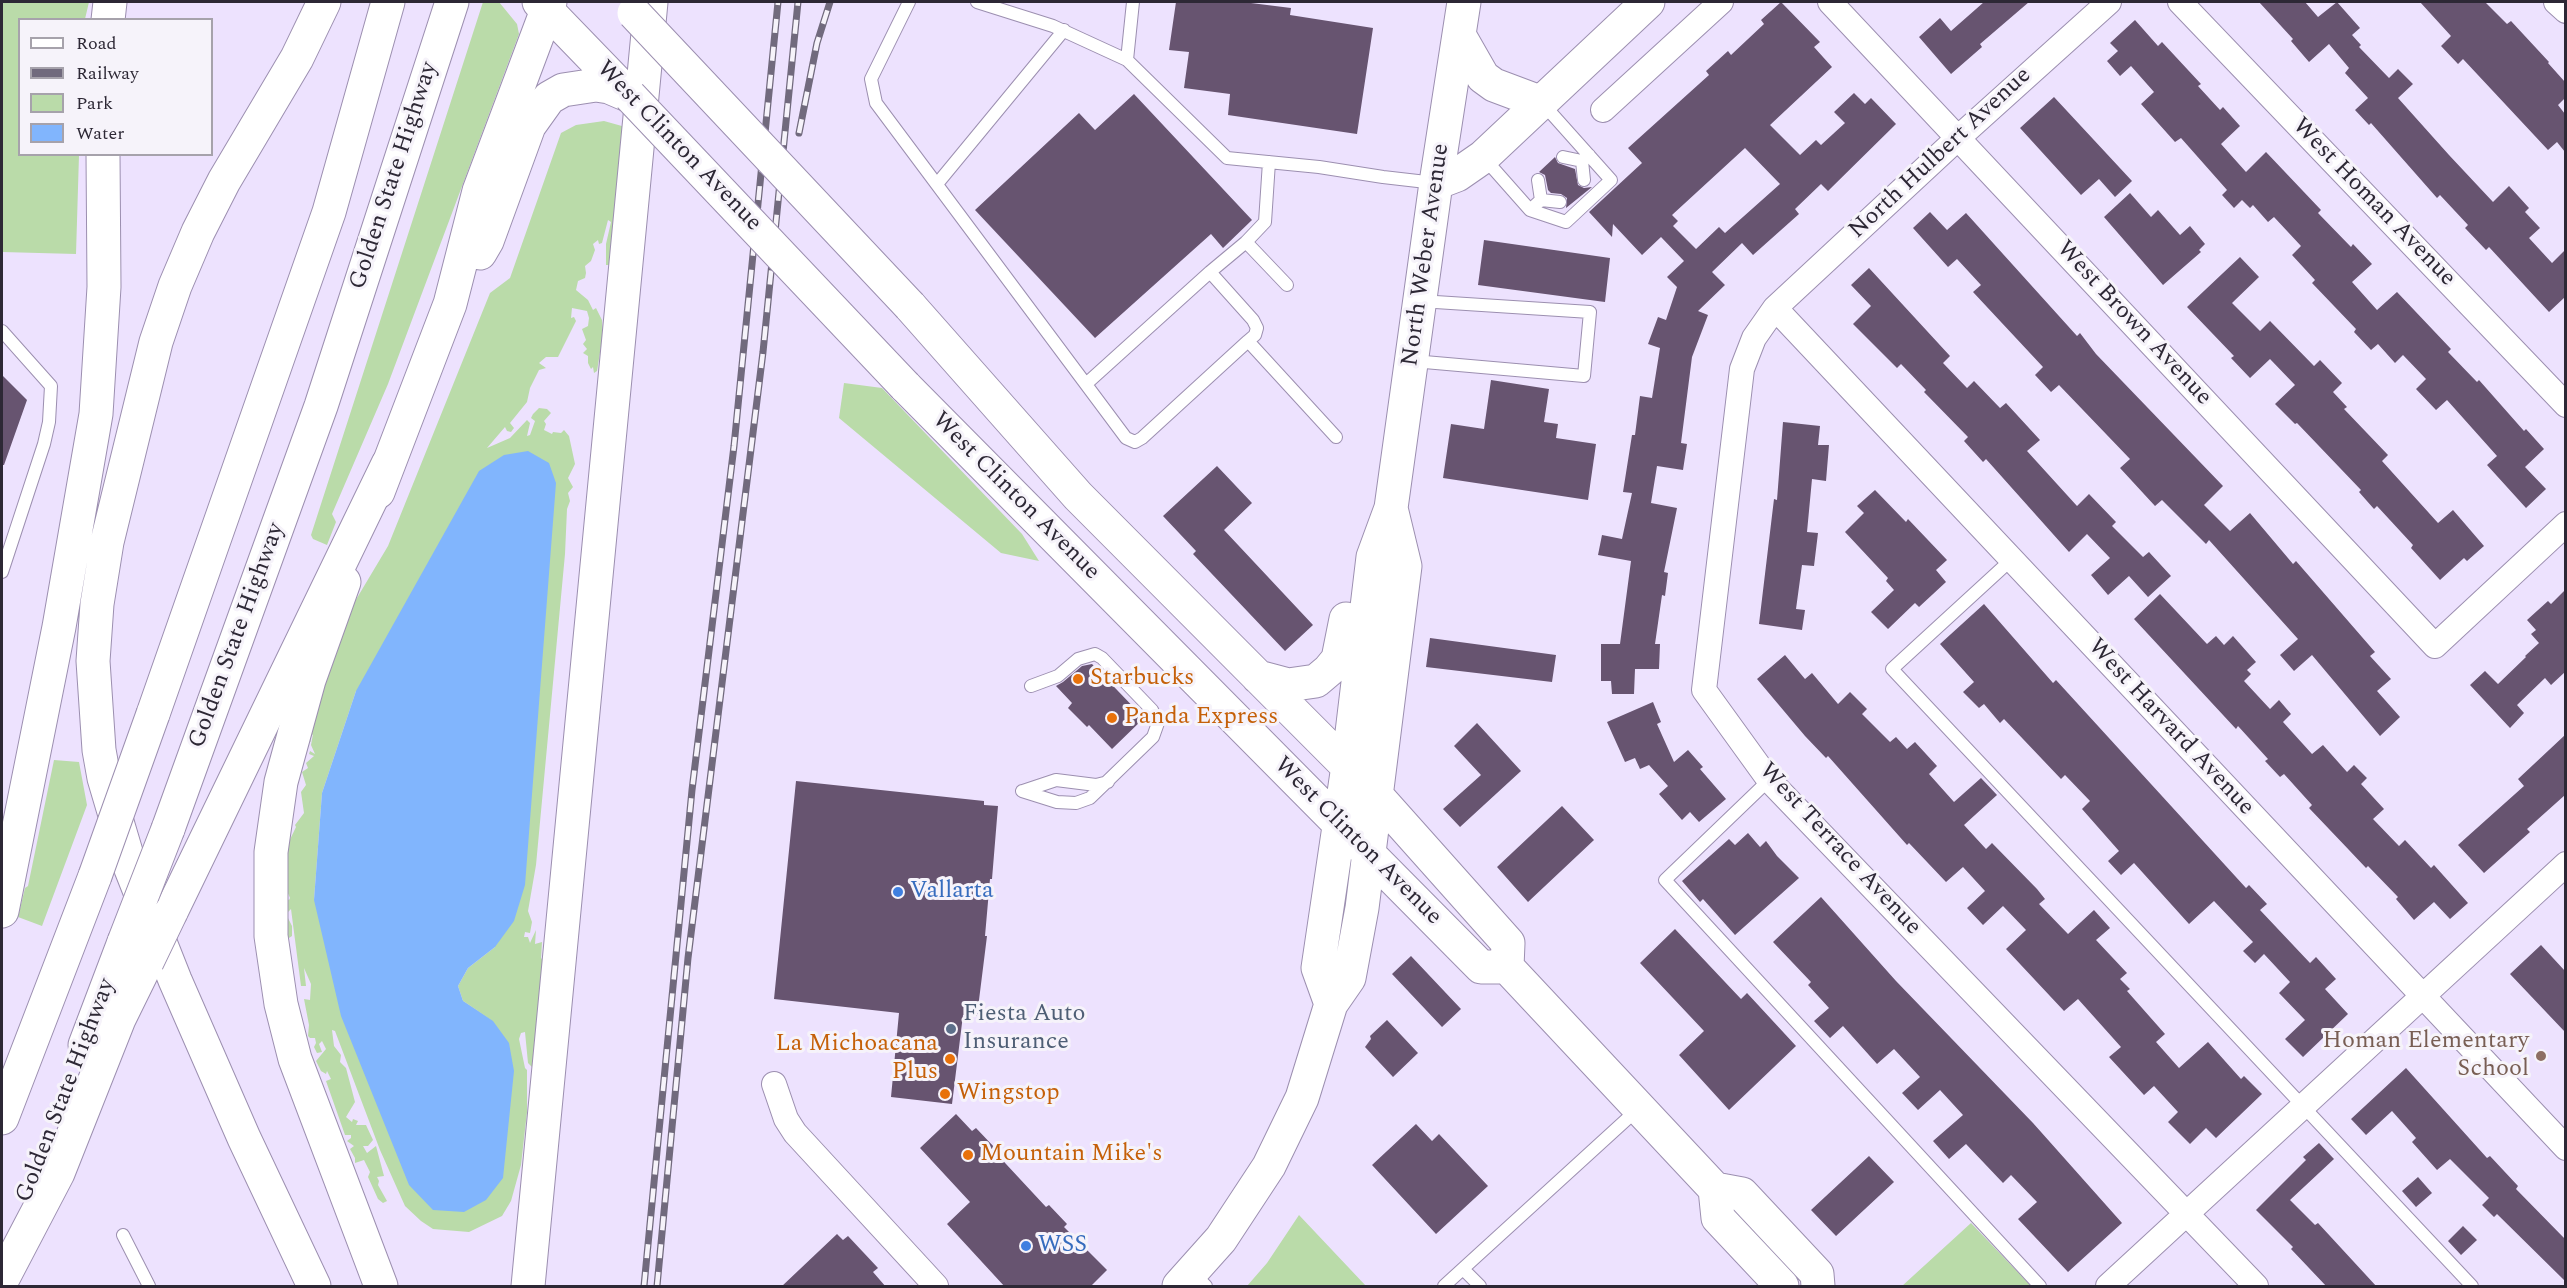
<!DOCTYPE html>
<html>
<head>
<meta charset="utf-8">
<style>
	body { margin:0 }
	#map { position:relative; width:2567px; height:1288px; overflow:hidden; background:#ede2fe; font-family:Spectral,serif }
	canvas { display:block }
	.frame { position:absolute; inset:0; border:3px solid #2d2835; pointer-events:none }
	.legend { position:absolute; left:18px; top:18px; width:195px; height:138px; box-sizing:border-box; background:#f6f3fa; border:2px solid #a6a2ab; margin:0; padding:8px 10px; list-style:none; font-size:18px; color:#2d2835 }
	.legend li { display:flex; align-items:center; gap:12px; height:30px }
	.legend b { width:30px; border:2px solid #a6a2ab }
</style>
</head>
<body>
<div id="map">
<canvas width="2567" height="1288"></canvas>
<div class="frame"></div>
<ul class="legend">
<li><b style="height:8px;background:#fff"></b>Road</li>
<li><b style="height:8px;background:#716a7d"></b>Railway</li>
<li><b style="height:16px;background:#badba9"></b>Park</li>
<li><b style="height:16px;background:#81b5fd"></b>Water</li>
</ul>
</div>
<script>
const c = document.querySelector('canvas').getContext('2d');
c.lineJoin = 'round';
function fill(path, color) { c.fillStyle = color; c.fill(path, 'evenodd'); }
const shape = rows => new Path2D(rows.map(r => 'M' + r).join(''));
function strokePath(path, color, width, dash) { c.strokeStyle = color; c.lineWidth = width; c.lineCap = dash ? 'butt' : 'round'; c.setLineDash(dash || []); c.stroke(path); }
function write(font, color, halo, rows, align = 'center') {
  c.font = font + ' Spectral,serif'; c.lineWidth = 6; c.setLineDash([]); c.textBaseline = 'middle'; c.strokeStyle = halo; c.fillStyle = color; for (const [text, x, y, turn = 0] of rows) {
    c.save(); c.translate(x, y); c.rotate((+turn || 0) * Math.PI / 180); c.textAlign = isNaN(turn) ? turn : align; if (halo) c.strokeText(text, 0, 0); c.fillText(text, 0, 0); c.restore();
  }
}
fill(shape([
	[2,2,89,2,85,19,20,20,20,154,79,155,76,254,2,252],
	[483,2,499,2,517,24,519,34,388,384,332,514,336,522,327,545,313,539,311,535],
	[604,121,629,128,618,216,609,258,612,265,606,265,606,244,611,222,608,220,602,243,599,244,598,240,593,244,595,250,591,261,585,266,586,273,585,278,578,281,576,290,588,300,593,310,596,308,602,320,603,334,597,371,594,373,593,367,591,369,588,363,588,356,583,353,587,349,583,344,586,340,582,329,588,326,589,318,587,311,572,308,571,318,574,317,576,321,558,357,546,357,539,363,546,368,539,370,530,388,527,402,510,423,514,428,511,432,507,431,505,427,487,448,510,438,527,420,530,423,527,436,530,435,535,421,531,418,533,414,539,408,547,409,551,413,544,421,546,424,544,430,552,434,553,432,561,433,564,430,569,436,575,464,568,478,573,487,568,493,570,501,567,509,565,554,536,865,528,911,532,922,530,933,525,932,524,937,528,937,530,943,536,930,535,944,542,942,541,959,544,956,534,1069,528,1063,525,1032,521,1033,519,1039,525,1068,527,1070,527,1112,521,1165,511,1201,502,1216,469,1232,433,1229,421,1221,405,1206,380,1150,335,1031,332,1030,334,1046,341,1055,340,1062,346,1068,355,1102,346,1117,352,1122,353,1119,358,1121,356,1125,366,1125,373,1140,368,1146,363,1146,367,1153,376,1146,384,1176,377,1177,379,1181,378,1185,387,1201,383,1203,378,1199,368,1177,370,1172,364,1160,355,1163,355,1158,350,1149,354,1146,347,1141,351,1138,351,1135,345,1135,326,1081,331,1079,327,1071,326,1074,321,1071,316,1061,326,1049,322,1041,319,1044,322,1052,317,1053,314,1047,316,1043,315,1038,310,1038,308,1036,309,1025,304,999,310,1000,311,984,304,968,306,986,301,986,291,909,286,914,292,926,292,936,289,938,287,935,285,898,289,900,290,898,287,891,284,852,296,827,295,825,304,813,301,792,306,785,302,772,308,768,306,763,314,756,309,754,310,751,315,754,311,745,313,734,310,738,311,742,308,740,304,746,348,613,388,546,490,293,510,278,561,133,576,125],
	[356,691,495,947,468,968,458,986,463,1001,493,1021,314,900,322,793],
	[844,383,882,388,1022,534,1039,561,1001,553,839,418],
	[54,760,79,762,87,805,42,926,18,917,25,888,28,886],
	[1299,1215,1366,1286,1247,1286,1267,1263],
	[1971,1223,2031,1286,1902,1286]
]), '#badba9');
fill(shape([
	[528,451,549,463,556,483,525,885,514,921,495,947,468,968,458,986,463,1001,493,1021,509,1043,514,1071,503,1178,486,1200,464,1212,433,1210,409,1185,341,1016,314,900,322,793,356,691,479,471,504,455]
]), '#81b5fd');
fill(shape([
	[1176,2,1243,2,1291,8,1290,15,1373,28,1357,134,1228,115,1230,94,1184,88,1189,52,1169,50],
	[1781,2,1820,42,1814,47,1832,67,1770,125,1800,155,1816,140,1821,145,1845,123,1834,112,1854,93,1865,104,1871,98,1896,124,1828,191,1821,184,1795,209,1799,214,1753,255,1742,243,1712,272,1725,285,1698,311,1708,315,1692,357,1681,443,1687,444,1683,470,1657,466,1651,503,1677,508,1664,572,1668,573,1665,596,1662,595,1655,644,1660,644,1659,669,1635,669,1634,694,1612,694,1611,681,1601,681,1601,644,1620,644,1631,561,1598,555,1602,535,1622,539,1632,493,1623,492,1632,435,1635,435,1640,396,1652,398,1660,348,1648,344,1658,317,1666,320,1677,287,1667,277,1684,261,1661,237,1642,255,1613,224,1612,237,1589,212,1642,163,1628,148,1709,75,1706,71,1728,51,1731,55,1764,24,1761,20],
	[1745,148,1780,184,1725,233,1719,227,1696,249,1673,226,1678,221,1672,215],
	[1984,2,2029,2,1980,44,1982,47,1951,74,1919,37,1940,18,1951,31],
	[2259,2,2305,2,2318,17,2337,2,2360,28,2352,35,2361,45,2359,47,2389,78,2398,69,2413,84,2398,98,2449,155,2493,202,2509,186,2529,208,2525,212,2540,228,2529,238,2552,263,2565,250,2565,297,2549,312,2489,247,2486,250,2465,228,2468,225,2440,195,2437,198,2371,123,2369,125,2355,110,2368,98,2345,73,2349,68,2329,44,2309,62,2291,41,2293,39],
	[2420,2,2485,2,2507,24,2511,21,2549,62,2548,63,2565,82,2565,98,2558,105,2565,114,2565,152,2557,142,2548,150,2463,59,2458,64,2441,46,2451,36],
	[2135,20,2158,46,2162,42,2201,84,2198,86,2220,110,2223,107,2240,126,2221,144,2246,172,2266,152,2321,210,2318,213,2351,247,2353,244,2372,264,2352,282,2377,310,2397,292,2451,349,2448,352,2477,382,2479,380,2524,431,2526,429,2544,449,2525,467,2546,489,2526,508,2487,465,2497,456,2447,400,2436,410,2416,389,2426,379,2403,355,2395,363,2378,344,2371,350,2354,332,2356,329,2312,283,2315,280,2292,255,2301,246,2274,217,2268,222,2253,205,2250,208,2242,200,2234,208,2222,195,2227,190,2181,138,2175,142,2141,104,2154,92,2131,66,2120,76,2107,61,2118,51,2110,43],
	[1134,94,1252,220,1223,248,1211,234,1095,338,975,210,1079,113,1095,130],
	[2054,97,2132,181,2115,197,2099,179,2081,195,2020,128],
	[1555,157,1558,163,1575,169,1578,185,1584,188,1592,187,1566,208,1567,198,1561,194,1551,193,1548,190,1545,175,1539,172],
	[2130,193,2151,217,2158,210,2180,235,2190,226,2205,244,2199,250,2201,252,2163,285,2104,217],
	[1930,212,1947,230,1966,213,2077,336,2080,333,2096,354,2223,486,2204,505,2230,531,2250,513,2293,564,2296,561,2375,652,2370,656,2391,679,2377,691,2400,717,2380,736,2312,655,2294,671,2280,655,2298,639,2209,540,2206,544,2162,500,2155,506,2120,468,2130,459,2059,385,2051,392,2035,375,2043,367,1973,292,1981,285,1957,259,1948,267,1913,228],
	[1484,240,1610,258,1605,302,1478,285],
	[2240,257,2259,277,2232,303,2260,331,2270,321,2314,366,2320,360,2342,383,2333,392,2347,407,2344,409,2388,455,2382,461,2438,523,2453,510,2484,546,2467,561,2464,558,2440,580,2411,548,2413,545,2377,506,2374,509,2359,492,2361,490,2297,423,2295,424,2275,404,2295,385,2270,359,2250,378,2231,358,2234,356,2187,307],
	[1869,268,1950,356,1943,363,1967,388,1974,381,2000,408,2006,403,2040,440,2027,451,2077,506,2089,494,2116,522,2112,526,2143,557,2149,552,2171,576,2148,597,2129,576,2108,595,2091,575,2110,558,2087,534,2069,552,1986,459,1983,462,1964,441,1968,437,1924,392,1926,390,1901,364,1897,368,1853,324,1871,306,1851,285],
	[2,375,27,400,4,465,2,465],
	[1491,380,1549,389,1544,422,1558,424,1556,438,1596,444,1588,500,1443,478,1451,424,1484,429],
	[1783,422,1820,426,1818,445,1829,445,1826,481,1812,479,1807,532,1818,533,1814,566,1802,565,1796,609,1805,610,1802,630,1759,624,1774,499,1777,500],
	[1217,466,1252,503,1224,530,1313,625,1285,651,1193,554,1196,551,1163,516],
	[1875,490,1906,522,1908,519,1947,560,1936,570,1946,582,1919,607,1915,603,1888,629,1871,612,1894,590,1886,581,1888,578,1845,532,1864,513,1857,506],
	[2565,590,2565,672,2551,685,2545,678,2517,705,2524,713,2510,728,2470,685,2485,671,2498,684,2526,657,2525,656,2539,643,2531,634,2536,630,2527,620,2548,601,2551,604],
	[2160,594,2207,644,2216,636,2224,645,2233,636,2256,662,2247,670,2251,674,2244,681,2270,709,2279,700,2291,714,2283,722,2312,754,2323,745,2347,772,2354,765,2367,778,2361,784,2384,809,2373,819,2399,846,2405,840,2431,868,2434,865,2468,903,2450,919,2434,902,2414,920,2396,899,2398,897,2368,866,2366,868,2349,850,2309,808,2312,805,2284,774,2280,777,2265,761,2268,759,2238,726,2236,729,2134,619],
	[1984,604,2053,683,2056,680,2246,888,2249,885,2267,904,2260,910,2310,963,2316,957,2336,979,2325,989,2348,1014,2303,1057,2285,1039,2305,1020,2279,993,2290,982,2264,954,2255,963,2243,951,2253,942,2214,901,2189,924,2134,863,2121,875,2108,861,2119,851,2082,809,2090,801,2065,775,2061,779,2004,719,2000,723,1984,704,1979,708,1963,692,1974,682,1940,644],
	[1430,638,1556,655,1552,682,1426,667],
	[1785,655,1805,679,1812,673,1838,704,1850,692,1867,709,1862,714,1890,742,1896,737,1907,749,1915,742,1937,766,1929,774,1954,802,1981,778,1997,795,1964,825,1986,849,1992,843,2037,889,2045,899,2039,904,2068,934,2094,910,2110,928,2096,940,2127,973,2120,979,2130,989,2127,991,2165,1034,2156,1042,2179,1068,2208,1042,2241,1079,2244,1076,2262,1094,2216,1138,2206,1128,2190,1144,2168,1122,2178,1112,2154,1086,2144,1095,2109,1057,2121,1047,2078,999,2064,1011,2006,949,2026,930,2003,906,1983,925,1967,908,1985,891,1963,867,1946,882,1909,843,1907,845,1828,756,1826,758,1805,736,1757,679],
	[1092,664,1144,718,1112,749,1089,725,1087,727,1068,708,1072,703,1056,686,1063,682,1082,666],
	[1653,702,1661,722,1657,724,1674,762,1688,750,1703,767,1700,769,1726,799,1699,822,1690,812,1682,820,1659,794,1668,786,1649,765,1640,769,1635,758,1625,762,1607,722],
	[1477,723,1521,771,1460,827,1443,809,1481,775,1454,746],
	[2565,735,2565,795,2527,829,2530,832,2484,873,2458,845,2524,786,2518,779],
	[796,781,984,801,984,805,998,806,992,879,990,879,985,936,987,936,977,1016,963,1015,952,1104,891,1097,899,1013,774,999],
	[1562,806,1594,840,1528,902,1497,867],
	[1748,833,1760,847,1766,841,1777,856,1799,878,1735,935,1703,899,1700,902,1682,881,1729,839,1735,845],
	[1821,897,1896,981,2033,1123,2122,1223,2068,1272,2018,1219,2037,1202,2011,1175,2003,1183,1966,1144,1949,1159,1933,1141,1963,1115,1940,1090,1918,1110,1902,1093,1920,1077,1894,1049,1877,1064,1843,1026,1830,1038,1814,1021,1829,1008,1808,985,1811,982,1773,942],
	[1675,929,1741,999,1747,993,1796,1046,1729,1110,1679,1055,1704,1031,1640,963],
	[2541,945,2565,971,2565,1032,2510,974],
	[1411,956,1461,1009,1442,1027,1392,974],
	[1387,1020,1418,1053,1393,1077,1365,1047,1371,1039,1370,1036],
	[2406,1068,2487,1158,2490,1156,2518,1186,2516,1189,2565,1239,2565,1281,2497,1214,2494,1217,2482,1205,2489,1198,2450,1159,2437,1170,2412,1142,2416,1138,2392,1111,2366,1135,2351,1119],
	[956,1114,972,1131,976,1128,995,1148,993,1150,1046,1207,1049,1205,1067,1224,1064,1227,1107,1270,1090,1287,1005,1287,947,1224,970,1202,920,1148],
	[1416,1124,1432,1141,1439,1134,1488,1186,1436,1234,1372,1165],
	[2319,1143,2334,1159,2290,1200,2315,1225,2318,1223,2377,1287,2327,1287,2291,1249,2293,1247,2256,1210,2306,1160,2303,1157],
	[1869,1156,1894,1182,1836,1236,1811,1210],
	[2418,1177,2432,1193,2416,1207,2402,1191],
	[2463,1226,2477,1240,2461,1255,2448,1241],
	[837,1234,843,1240,848,1236,878,1268,873,1272,886,1287,781,1287]
]), '#675470');
const lane = shape([
	[909,2,871,79,876,103,1126,438,1135,442,1142,438,1248,341,1336,437],
	[977,2,1053,26,1127,60,1227,158,1319,167,1383,177,1435,183],
	[1127,60,1133,2],
	[1563,157,1582,161],
	[1484,158,1530,210,1566,222,1611,180,1544,105],
	[1269,162,1265,222,1246,242,1287,285],
	[1538,180,1541,200],
	[1584,180,1582,161,1589,155],
	[937,184,1064,30],
	[1530,210,1541,200,1560,202],
	[1210,272,1246,242],
	[2,331,51,386,49,422,44,444,2,572],
	[1413,361,1584,376,1590,312,1420,301],
	[1086,384,1210,272,1253,320,1257,328,1255,335,1248,341],
	[2012,559,1892,669,2472,1286],
	[1769,780,1665,880,2040,1286],
	[1022,791,1057,802,1076,803,1090,798,1153,737,1158,723,1152,710,1102,658,1095,654,1078,659,1058,676,1031,686],
	[1023,791,1056,780,1096,785,1108,782],
	[123,1235,149,1286],
	[1463,1269,1480,1286],
	[1193,1273,1206,1286],
	[1444,1286,1638,1109]
]);
const street = shape([
	[1830,2,2435,646,2566,524],
	[2109,2,1958,138,1775,308,1754,338,1742,369,1704,690,1769,780,2256,1286],
	[2180,2,2566,405],
	[2556,2,2566,11],
	[1603,110,1721,2],
	[1775,308,2566,1148],
	[774,1084,786,1119,795,1133,936,1286],
	[2108,1286,2566,864]
]);
const secondary = shape([
	[539,2,627,93],
	[1459,35,1483,77,1494,85,1542,103],
	[1436,183,1457,175,1483,157,1648,2],
	[480,253,487,241,529,126,549,98,563,90,596,85,609,87,630,96],
	[910,306,1078,496,1376,795,1508,943,1507,967],
	[905,386,1481,967,1507,967,1715,1189,1742,1194,1817,1274,1818,1286],
	[378,492,450,304,479,191,547,10],
	[344,582,309,680,281,782,271,852,271,936,281,1004,295,1059,381,1286],
	[1258,677,1288,685,1316,681,1329,670,1338,659,1346,619],
	[1331,1004,1318,968,1348,766,1373,557,1391,508,1436,183,1464,2],
	[1715,1189,1718,1218,1782,1286],
	[1179,1286,1221,1239,1269,1166,1302,1098,1331,1004,1349,978,1362,908,1405,566,1391,508]
]);
const highway = shape([
	[547,10,550,2],
	[108,20,110,2],
	[153,714,329,212,388,2],
	[168,829,321,406,452,2],
	[2,911,59,627,96,414,104,287,103,154],
	[171,912,388,464],
	[85,1045,124,942],
	[2,1118,95,876],
	[2,1280,58,1173,119,1019,147,962],
	[314,1286,244,1138,175,980,131,869,104,778,99,750,93,661,97,604,107,542,156,342,175,286,198,232,224,181,297,58,324,2],
	[528,1286,651,2]
]);
strokePath(lane, '#9c8fb0', 14);
strokePath(street, '#9c8fb0', 26);
strokePath(secondary, '#9c8fb0', 35);
strokePath(highway, '#9c8fb0', 35);
strokePath(lane, '#fff', 12);
strokePath(street, '#fff', 24);
strokePath(secondary, '#fff', 33);
strokePath(highway, '#fff', 33);
const rail = shape([
	[799,133,817,43,830,2],
	[644,1286,692,790,734,446,778,2],
	[657,1286,688,958,763,352,798,2]
]);
strokePath(rail, '#716a7d', 7);
strokePath(rail, '#f6f3fa', 4.5, [14]);
const secondaryBridge = shape([
	[634,13,910,306],
	[630,96,905,386]
]);
const highwayBridge = shape([
	[95,876,153,714],
	[124,942,168,829],
	[147,962,171,912]
]);
strokePath(secondaryBridge, '#9c8fb0', 35, []);
strokePath(highwayBridge, '#9c8fb0', 35, []);
strokePath(secondaryBridge, '#fff', 33);
strokePath(highwayBridge, '#fff', 33);
for (const [x, y, r, color] of [
	[1078,679,6,"#e8710a"],
	[1112,718,6,"#e8710a"],
	[898,892,6,"#3f7fe0"],
	[951,1029,6,"#5c6f8a"],
	[2541,1056,6,"#8d6e63"],
	[950,1059,6,"#e8710a"],
	[945,1094,6,"#e8710a"],
	[968,1155,6,"#e8710a"],
	[1026,1246,6,"#3f7fe0"]
]) { const dot = new Path2D(); dot.arc(x, y, r, 0, 2 * Math.PI); c.fillStyle = color; c.fill(dot); strokePath(dot, '#f6f3fa', 2); }
write('24px', '#2d2835', '#f6f3fa', [
	["West Clinton Avenue",678,147,46],
	["North Hulbert Avenue",1941,154,-43],
	["Golden State Highway",395,176,-72],
	["West Homan Avenue",2373,203,46],
	["North Weber Avenue",1427,255,-82],
	["West Brown Avenue",2133,324,47],
	["West Clinton Avenue",1015,497,45],
	["Golden State Highway",238,636,-70],
	["West Harvard Avenue",2170,728,47],
	["West Clinton Avenue",1357,842,45],
	["West Terrace Avenue",1839,850,47],
	["Golden State Highway",67,1091,-69]
]);
write('24px', '#c56008', '#f6f3fa', [
	["Starbucks",1090,679],
	["Panda Express",1124,718],
	["La Michoacana",938,1045,"right"],
	["Plus",938,1073,"right"],
	["Wingstop",957,1094],
	["Mountain Mike's",980,1155]
], 'left');
write('24px', '#366cbe', '#f6f3fa', [
	["Vallarta",910,892],
	["WSS",1038,1246]
], 'left');
write('24px', '#4e5e75', '#f6f3fa', [
	["Fiesta Auto",963,1015],
	["Insurance",963,1043]
], 'left');
write('24px', '#785e54', '#f6f3fa', [
	["Homan Elementary",2529,1042],
	["School",2529,1070]
], 'right');
</script>
</body>
</html>
